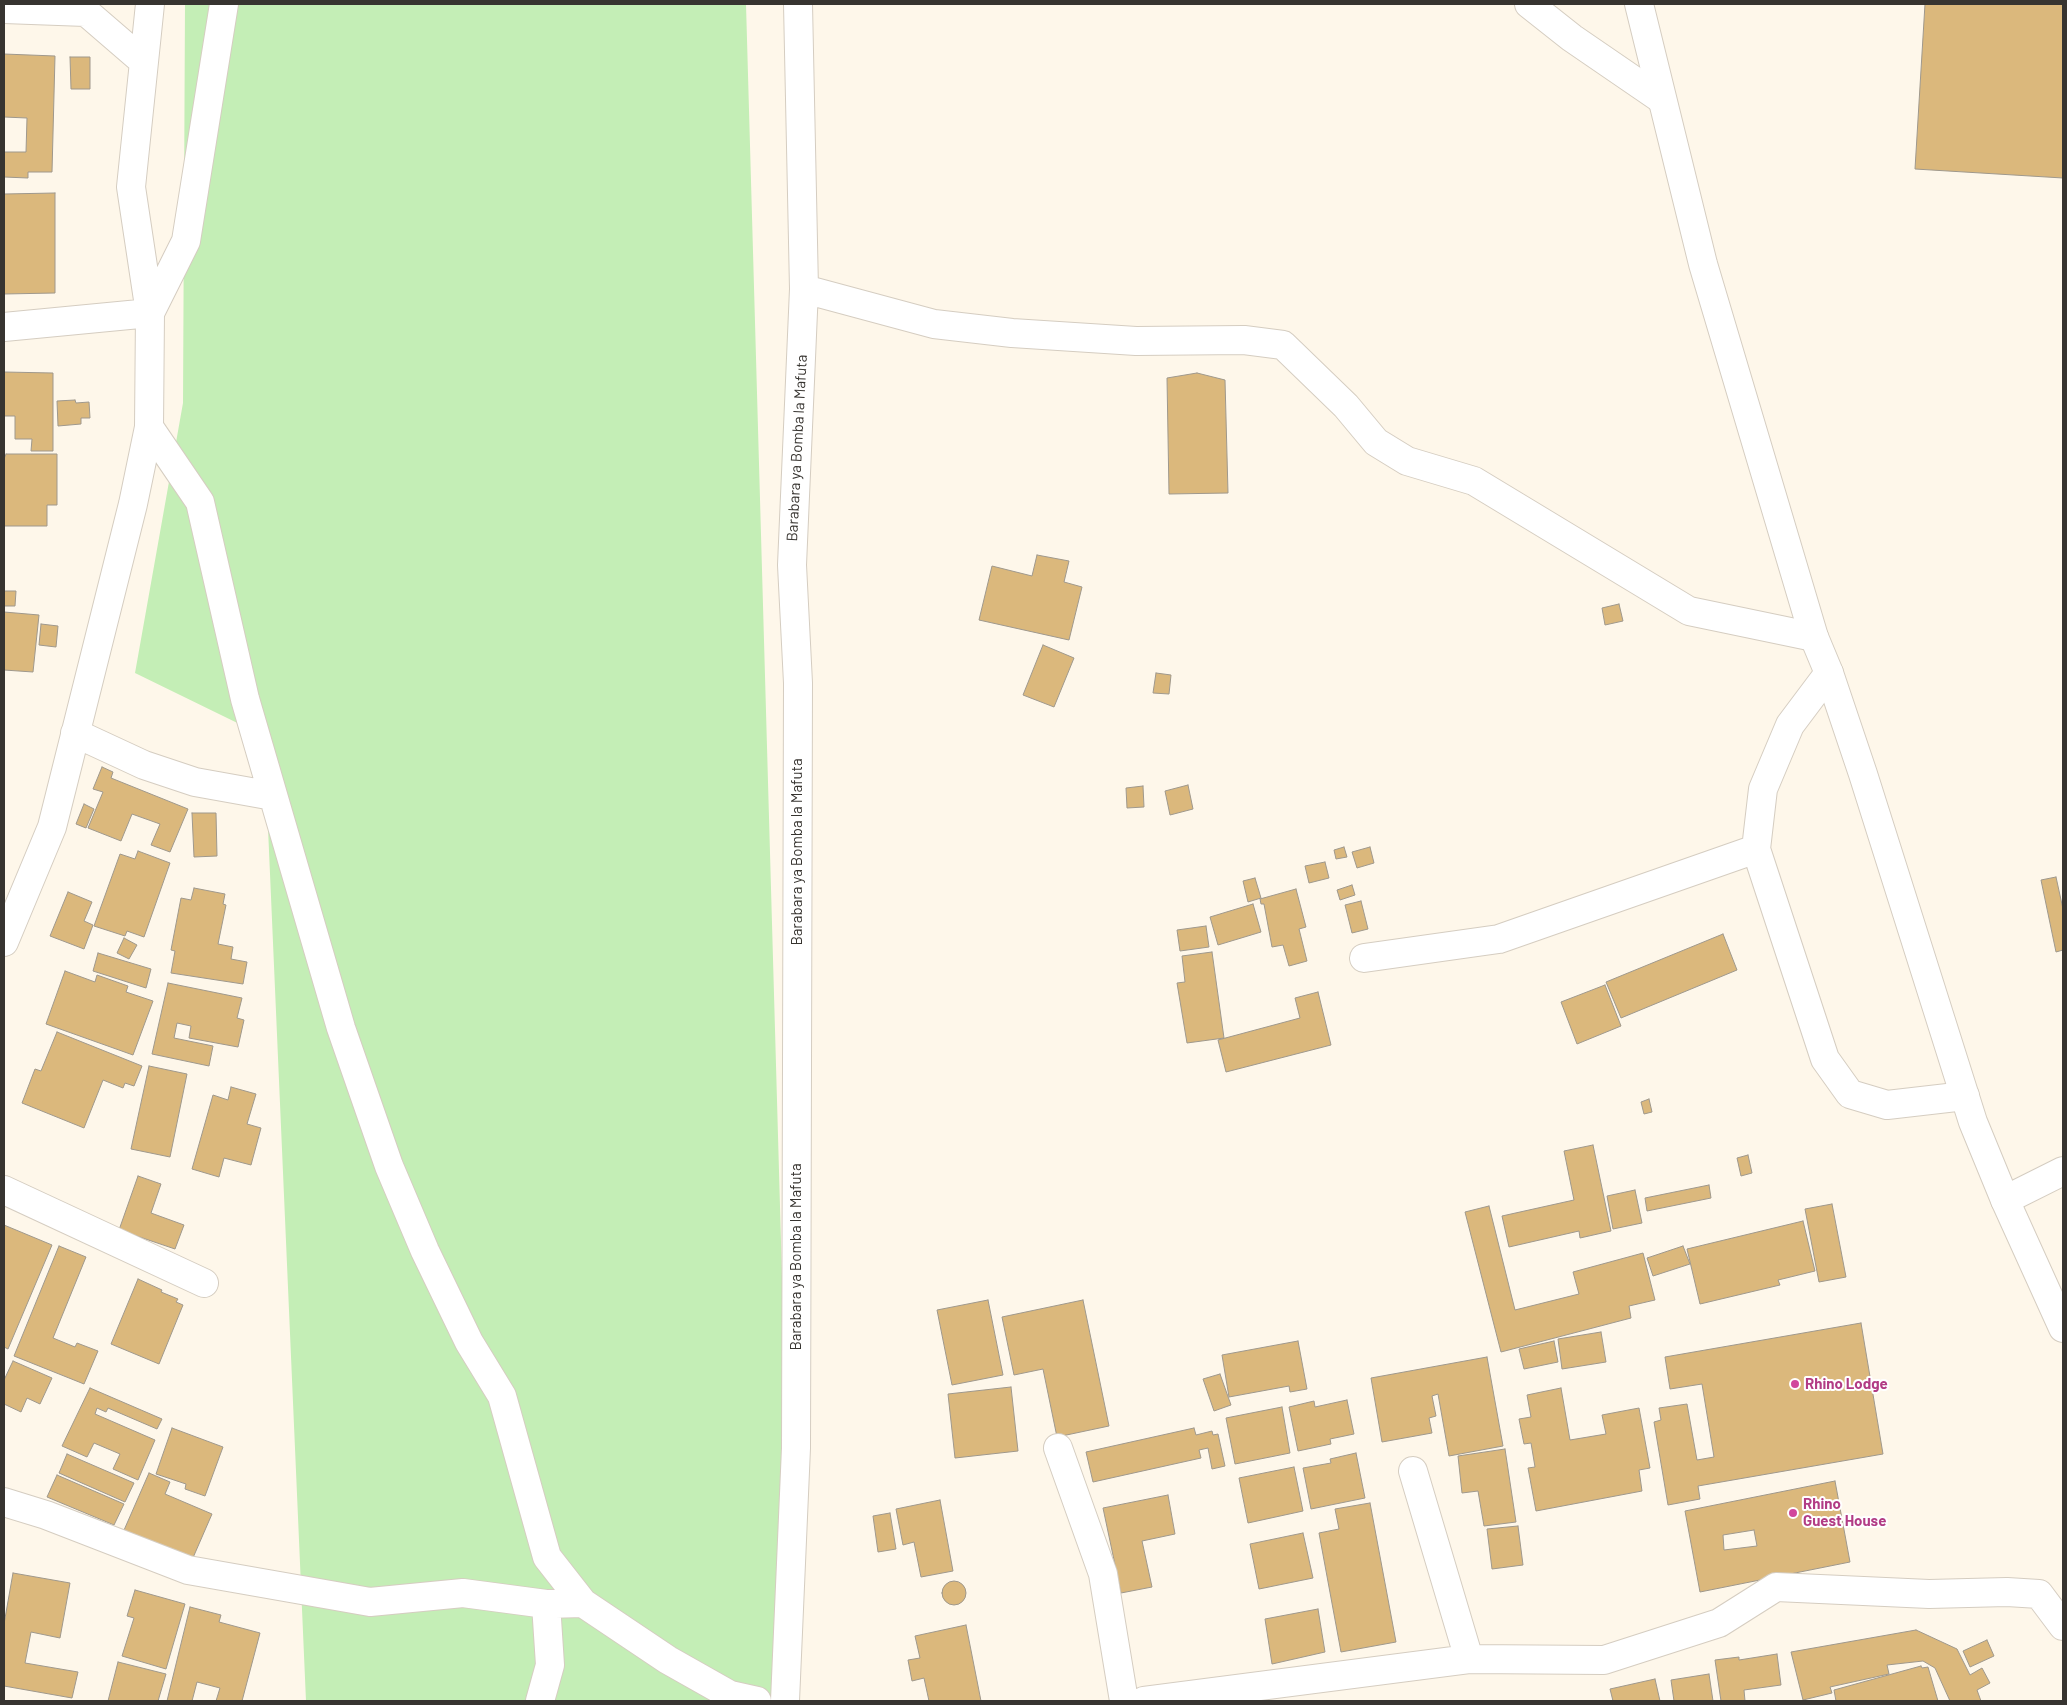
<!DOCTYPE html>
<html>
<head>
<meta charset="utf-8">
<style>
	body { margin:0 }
	#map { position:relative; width:2067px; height:1705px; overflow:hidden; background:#fef7ea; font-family:Barlow,sans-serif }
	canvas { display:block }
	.frame { position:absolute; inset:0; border:5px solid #373430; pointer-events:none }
</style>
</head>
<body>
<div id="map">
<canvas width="2067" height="1705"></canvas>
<div class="frame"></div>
</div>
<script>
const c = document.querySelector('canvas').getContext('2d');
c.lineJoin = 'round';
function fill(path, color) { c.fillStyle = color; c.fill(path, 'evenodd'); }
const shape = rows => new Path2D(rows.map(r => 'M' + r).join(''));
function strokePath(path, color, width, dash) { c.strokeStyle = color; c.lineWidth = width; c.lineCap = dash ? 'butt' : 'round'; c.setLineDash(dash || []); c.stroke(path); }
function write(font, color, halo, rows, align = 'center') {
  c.font = font + ' Barlow,sans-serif'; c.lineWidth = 4; c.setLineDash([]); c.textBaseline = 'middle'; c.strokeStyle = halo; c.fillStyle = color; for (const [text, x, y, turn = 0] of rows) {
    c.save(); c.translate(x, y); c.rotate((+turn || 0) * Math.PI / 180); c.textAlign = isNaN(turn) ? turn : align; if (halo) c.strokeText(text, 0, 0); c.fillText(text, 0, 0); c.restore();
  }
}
fill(shape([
	[185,4,746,4,794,1701,306,1701,264,736,135,673,183,403]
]), '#c4eeb6');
const building = shape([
	[1925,4,2063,4,2063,178,1915,169,1925,4],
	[4,54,55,56,52,172,28,172,28,178,4,177,4,152,26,152,27,118,4,117,4,54],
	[70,57,90,57,90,89,71,89,70,57],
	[55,193,55,293,4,294,4,194,55,193],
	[4,372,53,373,53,451,31,451,32,439,15,439,15,416,4,416,4,372],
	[1197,373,1225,380,1228,493,1169,494,1167,378,1197,373],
	[75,400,76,403,89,402,90,418,81,418,81,424,58,426,57,401,75,400],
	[6,454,57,454,57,505,47,505,47,526,4,526,4,459,6,454],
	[1037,555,1069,561,1064,582,1082,587,1069,640,979,620,992,566,1032,576,1037,555],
	[4,591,16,591,15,606,4,606,4,591],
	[1619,604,1623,621,1605,625,1602,608,1619,604],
	[4,612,39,615,33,672,4,670,4,612],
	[41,624,58,626,56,647,39,645,41,624],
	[1043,645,1074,658,1054,707,1023,695,1043,645],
	[1156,673,1171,675,1169,694,1153,693,1156,673],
	[102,767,113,772,111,778,188,809,170,852,151,845,160,824,132,814,121,841,88,828,103,792,93,789,102,767],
	[1188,785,1193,809,1170,815,1165,791,1188,785],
	[1143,786,1144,807,1127,808,1126,788,1143,786],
	[84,804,94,809,86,828,76,824,84,804],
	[192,813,216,813,217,856,194,857,192,813],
	[1344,847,1347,857,1336,859,1334,850,1344,847],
	[1370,847,1374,863,1357,868,1352,852,1370,847],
	[138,851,170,863,144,937,127,931,125,936,94,926,120,854,135,859,138,851],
	[1325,862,1329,878,1309,883,1305,866,1325,862],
	[2056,877,2063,909,2063,950,2056,952,2041,880,2056,877],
	[1255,878,1261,898,1248,902,1243,881,1255,878],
	[1352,885,1355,895,1340,900,1337,890,1352,885],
	[194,888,225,894,223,904,226,905,218,944,233,947,231,959,247,962,243,984,171,973,175,951,171,950,181,898,191,900,194,888],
	[1296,889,1306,927,1299,929,1307,961,1289,966,1283,945,1272,947,1264,904,1261,904,1260,899,1296,889],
	[68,892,92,902,84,921,93,925,84,949,50,936,68,892],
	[1361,901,1368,929,1352,933,1345,905,1361,901],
	[1253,904,1261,932,1218,945,1210,917,1253,904],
	[1206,926,1209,947,1180,951,1177,930,1206,926],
	[1723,934,1737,970,1621,1018,1606,982,1723,934],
	[124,938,137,945,129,959,117,953,124,938],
	[1212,952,1224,1038,1187,1043,1177,983,1185,982,1182,956,1212,952],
	[98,953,151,969,146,988,93,971,98,953],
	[65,971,95,982,97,975,128,986,126,992,153,1001,133,1055,46,1024,65,971],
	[168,983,242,998,237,1018,244,1020,238,1047,189,1038,191,1026,177,1023,174,1038,213,1046,209,1066,152,1054,168,983],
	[1605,985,1621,1026,1577,1044,1561,1002,1605,985],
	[1318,992,1331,1045,1226,1072,1218,1040,1300,1018,1295,998,1318,992],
	[57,1032,142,1066,134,1086,125,1083,123,1088,103,1080,84,1128,22,1103,35,1069,41,1071,57,1032],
	[149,1066,187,1074,170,1157,131,1149,149,1066],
	[231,1087,256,1094,247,1124,261,1128,251,1165,224,1158,219,1177,192,1169,213,1095,228,1100,231,1087],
	[1649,1099,1652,1112,1644,1114,1641,1102,1649,1099],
	[1593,1145,1611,1231,1580,1238,1579,1231,1509,1247,1502,1216,1574,1200,1564,1151,1593,1145],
	[1748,1155,1752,1173,1741,1176,1737,1158,1748,1155],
	[138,1176,161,1184,151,1213,184,1225,175,1249,119,1230,138,1176],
	[1709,1185,1711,1198,1647,1211,1645,1198,1709,1185],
	[1635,1190,1642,1223,1613,1229,1607,1196,1635,1190],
	[1832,1204,1846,1277,1819,1282,1805,1209,1832,1204],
	[1489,1206,1515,1310,1579,1294,1573,1272,1643,1253,1655,1300,1629,1306,1631,1318,1501,1352,1465,1212,1489,1206],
	[1803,1221,1815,1271,1778,1280,1780,1285,1700,1304,1687,1249,1803,1221],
	[4,1225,52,1245,8,1349,4,1347,4,1225],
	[59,1246,86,1257,53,1338,75,1347,77,1343,98,1351,84,1384,14,1356,59,1246],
	[1683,1246,1690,1264,1653,1276,1647,1258,1683,1246],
	[138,1279,162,1290,161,1292,178,1299,176,1302,183,1305,159,1364,111,1344,138,1279],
	[988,1300,1003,1375,952,1385,937,1310,988,1300],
	[1083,1300,1109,1426,1057,1437,1043,1369,1014,1375,1002,1317,1083,1300],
	[1861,1323,1883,1454,1698,1486,1700,1499,1668,1505,1654,1422,1661,1420,1659,1408,1687,1404,1697,1460,1714,1457,1702,1384,1670,1389,1665,1357,1861,1323],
	[1601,1332,1606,1362,1562,1369,1558,1339,1601,1332],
	[1298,1341,1307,1389,1290,1392,1289,1386,1229,1397,1222,1355,1298,1341],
	[1554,1341,1558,1362,1524,1369,1519,1349,1554,1341],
	[1487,1357,1503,1446,1449,1456,1438,1394,1432,1396,1436,1416,1429,1418,1432,1433,1382,1442,1371,1378,1487,1357],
	[13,1361,52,1378,40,1404,27,1398,21,1412,4,1404,4,1380,13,1361],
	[1220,1374,1231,1405,1214,1411,1203,1379,1220,1374],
	[1011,1387,1018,1451,955,1458,948,1394,1011,1387],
	[90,1388,162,1419,157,1429,108,1408,106,1412,97,1408,95,1414,155,1440,138,1480,113,1469,120,1454,94,1443,87,1457,62,1446,90,1388],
	[1561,1388,1570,1440,1606,1434,1602,1415,1639,1408,1650,1468,1639,1470,1642,1491,1536,1511,1528,1468,1535,1467,1531,1443,1524,1444,1519,1419,1531,1417,1527,1395,1561,1388],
	[1347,1400,1354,1434,1330,1439,1331,1444,1298,1451,1289,1407,1314,1401,1315,1407,1347,1400],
	[1282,1407,1290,1453,1235,1464,1226,1418,1282,1407],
	[172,1428,223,1447,205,1496,185,1489,186,1484,156,1474,172,1428],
	[1194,1428,1196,1435,1212,1431,1213,1435,1218,1434,1225,1466,1212,1469,1208,1448,1199,1450,1201,1458,1093,1482,1086,1452,1194,1428],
	[1505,1449,1516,1522,1484,1526,1478,1491,1462,1493,1458,1456,1505,1449],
	[1356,1453,1365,1498,1311,1509,1303,1468,1331,1463,1330,1459,1356,1453],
	[67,1454,134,1483,125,1502,59,1473,67,1454],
	[1294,1467,1303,1511,1248,1523,1239,1478,1294,1467],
	[149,1473,170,1482,165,1494,212,1514,192,1560,121,1537,149,1473],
	[57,1475,124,1504,114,1525,47,1497,57,1475],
	[1835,1481,1850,1562,1700,1592,1685,1511,1835,1481],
	[1754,1530,1757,1546,1724,1550,1723,1535,1754,1530],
	[1168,1495,1175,1534,1142,1541,1152,1587,1121,1593,1103,1508,1168,1495],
	[940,1500,953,1571,921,1577,914,1542,903,1545,896,1509,940,1500],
	[1370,1503,1396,1642,1341,1652,1319,1533,1339,1529,1335,1509,1370,1503],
	[890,1513,896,1549,878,1552,873,1516,890,1513],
	[1518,1526,1523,1565,1492,1569,1487,1529,1518,1526],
	[1303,1533,1313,1578,1259,1589,1250,1544,1303,1533],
	[13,1573,70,1583,60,1638,31,1632,25,1663,78,1672,72,1698,4,1686,4,1624,13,1573],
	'942 1593a12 12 0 1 1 24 0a12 12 0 1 1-24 0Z',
	[135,1590,185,1604,166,1669,122,1656,134,1618,127,1616,135,1590],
	[190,1607,221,1615,219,1622,260,1633,242,1701,216,1701,220,1688,197,1682,192,1701,167,1701,190,1607],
	[1318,1609,1325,1652,1272,1664,1265,1619,1318,1609],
	[966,1625,981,1701,929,1701,924,1678,912,1681,908,1660,920,1658,915,1636,966,1625],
	[1916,1630,1957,1649,1970,1675,1982,1668,1990,1683,1977,1690,1981,1701,1950,1701,1935,1668,1923,1661,1887,1665,1889,1674,1830,1687,1832,1693,1803,1700,1791,1652,1916,1630],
	[1987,1640,1994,1656,1970,1667,1963,1651,1987,1640],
	[1777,1654,1781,1685,1744,1690,1745,1701,1721,1701,1715,1660,1739,1657,1739,1660,1777,1654],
	[118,1662,166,1674,158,1701,108,1701,118,1662],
	[1921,1666,1922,1668,1928,1667,1938,1701,1836,1701,1834,1690,1921,1666],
	[1709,1674,1713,1701,1674,1701,1671,1680,1709,1674],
	[1655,1679,1660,1701,1613,1701,1610,1689,1655,1679]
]);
fill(building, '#dbb87c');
strokePath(building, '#9f988c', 1);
const minor = shape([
	[1529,4,1572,38,1661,99],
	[4,9,86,12,144,62],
	[804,289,934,324,1012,333,1136,341,1244,340,1283,345,1346,406,1376,442,1407,461,1474,481,1689,611,1814,637],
	[4,327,150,313,186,241,224,4],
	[149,427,200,502,245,699,341,1028,389,1166,425,1251,469,1342,502,1396,547,1557,583,1603,668,1660,730,1695,757,1701],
	[1829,673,1790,725,1763,789,1756,849,1825,1059,1850,1094,1887,1105,1965,1096],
	[75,733,144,765,195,782,273,796],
	[4,942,52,827,133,504,149,427,150,313,131,187,150,4],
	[1364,958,1499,939,1756,849],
	[4,1190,204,1283],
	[2005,1200,2063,1171],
	[1058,1448,1103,1574,1124,1701],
	[1413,1471,1469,1659],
	[4,1502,46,1515,188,1570,370,1602,463,1593,546,1604,583,1603],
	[540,1701,550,1665,546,1604],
	[785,1701,796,1448,798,683,792,565,804,289,798,4],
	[1144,1701,1469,1659,1604,1660,1719,1623,1776,1587,1929,1594,2007,1592,2039,1594,2063,1626]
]);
const highway = shape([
	[1639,4,1703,264,1814,637,1829,673,1863,774,1973,1122,2005,1200,2063,1328]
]);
strokePath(minor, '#d5cdc1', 30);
strokePath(highway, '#d5cdc1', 30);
strokePath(minor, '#fff', 28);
strokePath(highway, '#fff', 28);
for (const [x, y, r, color] of [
	[1795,1384,5,"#d1479c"],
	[1793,1513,5,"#d1479c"]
]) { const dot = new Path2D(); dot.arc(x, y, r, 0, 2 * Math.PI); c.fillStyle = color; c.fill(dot); strokePath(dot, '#fff', 2); }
write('15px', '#373430', '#fff', [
	["Barabara ya Bomba la Mafuta",797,448,-87],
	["Barabara ya Bomba la Mafuta",797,852,-90],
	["Barabara ya Bomba la Mafuta",796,1257,-90]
]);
write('bold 15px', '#b23c85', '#fff', [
	["Rhino Lodge",1805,1384],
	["Rhino",1803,1504],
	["Guest House",1803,1521]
], 'left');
</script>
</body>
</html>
